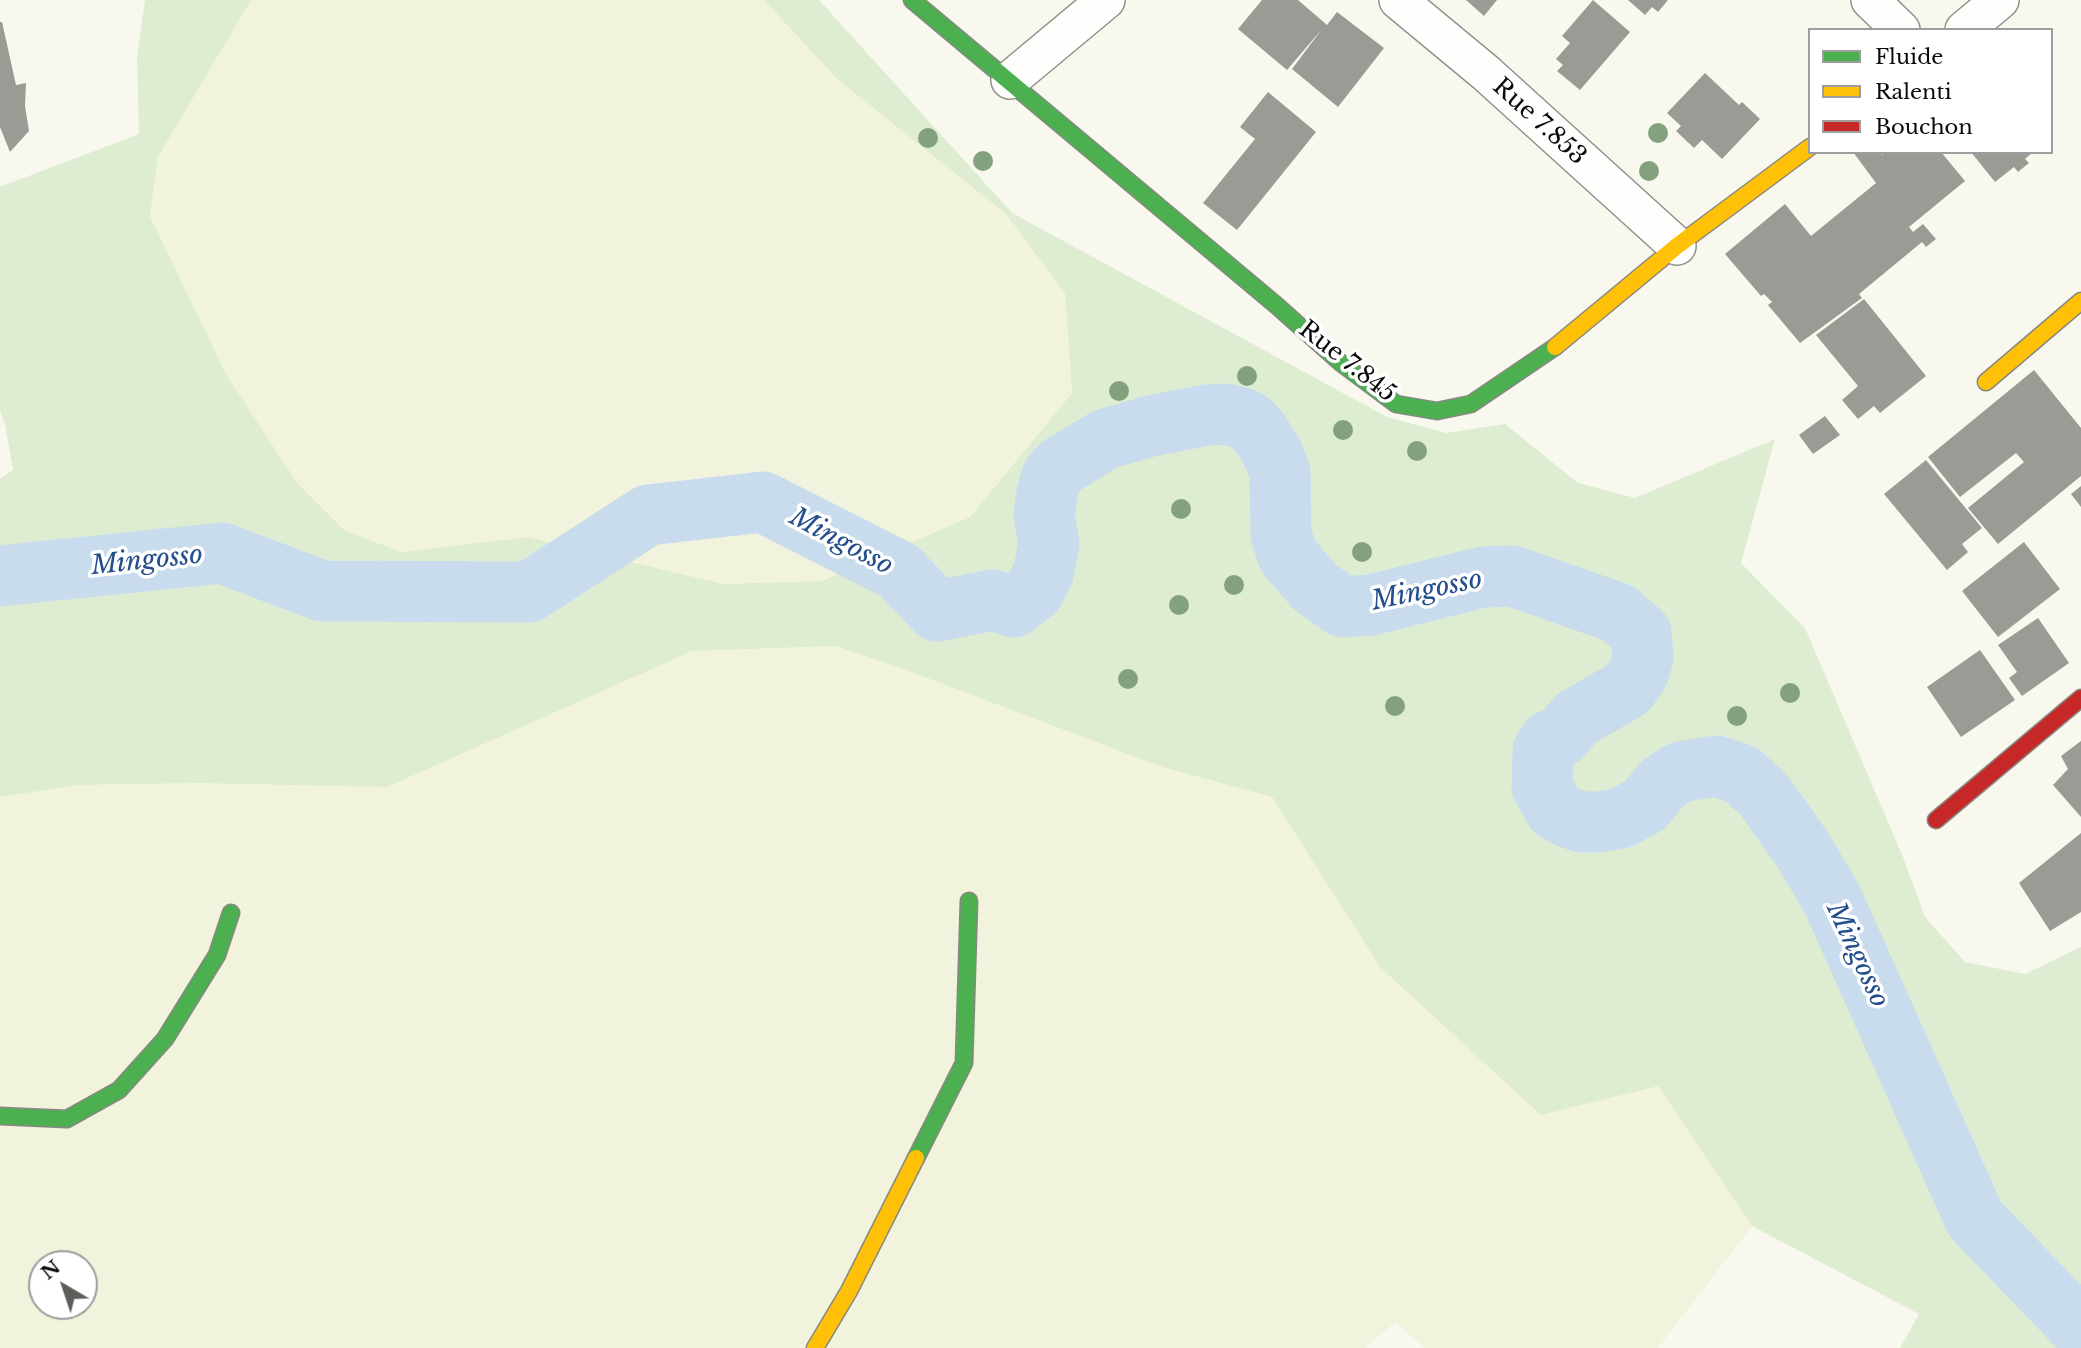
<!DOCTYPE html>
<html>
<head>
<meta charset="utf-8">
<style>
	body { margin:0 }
	#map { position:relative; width:2081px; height:1348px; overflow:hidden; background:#f8f8ee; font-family:"Libre Baskerville",serif }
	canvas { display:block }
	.legend { position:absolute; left:1808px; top:28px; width:245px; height:126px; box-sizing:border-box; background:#fff; border:2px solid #9d9d9d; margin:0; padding:9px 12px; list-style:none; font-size:21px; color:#0a0a0a }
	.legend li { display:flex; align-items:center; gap:14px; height:35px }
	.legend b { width:35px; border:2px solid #9d9d9d }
	.north { position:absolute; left:28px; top:1250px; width:70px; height:70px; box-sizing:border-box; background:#fff; border:2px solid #9d9d9d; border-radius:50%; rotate:321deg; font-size:19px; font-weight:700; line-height:28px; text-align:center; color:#0a0a0a }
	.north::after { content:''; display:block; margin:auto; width:24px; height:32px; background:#5d5d5a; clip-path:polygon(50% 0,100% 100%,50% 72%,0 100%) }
</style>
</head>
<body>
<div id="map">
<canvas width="2081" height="1348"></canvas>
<ul class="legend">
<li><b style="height:9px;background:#4caf50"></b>Fluide</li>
<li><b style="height:9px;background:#ffc107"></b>Ralenti</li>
<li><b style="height:9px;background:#c62828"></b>Bouchon</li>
</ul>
<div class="north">N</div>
</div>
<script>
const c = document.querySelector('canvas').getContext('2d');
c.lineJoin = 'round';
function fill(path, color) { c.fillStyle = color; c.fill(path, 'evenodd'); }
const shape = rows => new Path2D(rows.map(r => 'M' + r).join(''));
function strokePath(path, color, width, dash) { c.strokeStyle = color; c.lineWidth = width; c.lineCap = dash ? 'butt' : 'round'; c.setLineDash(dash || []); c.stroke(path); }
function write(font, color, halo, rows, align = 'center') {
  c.font = font + ' "Libre Baskerville",serif'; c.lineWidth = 7; c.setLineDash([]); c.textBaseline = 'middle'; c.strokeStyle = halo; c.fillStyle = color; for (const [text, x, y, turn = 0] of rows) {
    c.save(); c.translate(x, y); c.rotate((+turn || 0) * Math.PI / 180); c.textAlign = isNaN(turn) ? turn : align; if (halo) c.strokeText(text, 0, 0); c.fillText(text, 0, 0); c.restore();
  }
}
fill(shape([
	[251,0,764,0,836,78,1006,214,1065,293,1072,393,970,517,822,581,723,584,528,537,401,552,344,530,298,484,227,376,150,216,158,157],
	[836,646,906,670,1162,767,1272,797,1380,967,1658,1086,1752,1226,1658,1348,1425,1348,1395,1322,1366,1348,0,1348,0,797,79,785,202,783,589,696,692,651],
	[42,1264,84,1264,84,1306,42,1306]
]), '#f2f3dc');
fill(shape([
	[145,0,251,0,158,157,150,216,227,376,298,484,344,530,401,552,528,537,723,584,822,581,970,517,1072,393,1065,293,1006,214,836,78,764,0,819,0,1012,213,1387,417,1446,433,1505,424,1578,483,1635,498,1775,439,1741,563,1805,628,1903,857,1925,917,1965,962,2025,974,2081,947,2081,1348,1900,1348,1919,1314,1752,1226,1658,1086,1541,1115,1380,967,1272,797,1162,767,906,670,836,646,692,651,387,787,202,783,79,785,0,797,0,479,13,470,5,424,0,411,0,187,139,134,137,56]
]), '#deecd1');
strokePath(shape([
	[0,576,222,553,322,591,529,592,648,515,763,502,899,571,937,611,993,600,1014,607,1034,591,1043,574,1049,543,1044,515,1047,493,1052,476,1061,466,1106,439,1151,426,1207,415,1225,414,1242,418,1250,422,1259,432,1272,452,1280,472,1281,535,1288,556,1315,587,1343,607,1371,605,1483,577,1512,576,1618,613,1641,633,1643,658,1638,674,1627,689,1577,718,1560,737,1549,741,1543,751,1542,787,1555,810,1567,817,1582,822,1599,822,1621,818,1645,805,1663,783,1680,772,1716,766,1741,774,1764,795,1803,850,1832,899,1975,1219,2081,1329]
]), '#c9dcee', 61);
fill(shape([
	[1262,0,1298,0,1327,25,1337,12,1384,48,1338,107,1292,69,1322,29,1287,70,1238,29],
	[1466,0,1497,0,1484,16],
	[1593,0,1630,32,1580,90,1557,71,1563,65,1556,59,1570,43,1562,36],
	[1628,0,1668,0,1658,12,1652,7,1645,15],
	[0,22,2,22,16,85,26,83,25,106,29,131,10,152,0,127],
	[1705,73,1739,105,1742,102,1760,119,1722,159,1702,140,1694,148,1676,131,1681,126,1667,113],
	[1268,92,1316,132,1237,230,1203,203,1255,139,1240,127],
	[1853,152,1881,152,1882,155,1886,152,1941,152,1965,181,1909,227,1913,232,1923,224,1936,239,1926,247,1922,242,1859,294,1862,298,1800,343,1768,305,1772,302,1764,294,1761,296,1725,254,1785,204,1811,236,1876,183],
	[1971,152,2033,152,2025,159,2029,163,2018,172,2014,167,1995,182],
	[1864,299,1926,376,1880,413,1874,406,1858,419,1842,400,1858,386,1816,335],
	[2034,370,2081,428,2081,476,1998,544,1968,508,2024,462,2016,453,1960,497,1928,457],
	[1825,416,1840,435,1813,454,1799,435],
	[1926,460,1982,528,1962,544,1968,552,1947,570,1884,494],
	[2081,486,2081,507,2071,494],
	[2024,542,2060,589,1998,637,1962,591],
	[2038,618,2069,663,2022,696,2009,678,2017,672,1998,645],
	[1980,650,2015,700,1961,737,1927,687],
	[2081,741,2081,817,2053,785,2068,769,2061,756],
	[2081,833,2081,912,2050,931,2019,883]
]), '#9b9a94');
const street = shape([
	[1398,0,1486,73,1677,246],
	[1870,0,1901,30],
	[1964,30,2000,0],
	[1010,80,1106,0]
]);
const fast = shape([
	[912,0,1276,305,1341,363,1396,404,1437,411,1471,404,1555,347],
	[0,1116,67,1119,119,1090,165,1039,217,955,231,913],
	[916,1158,964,1063,969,901]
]);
const slow = shape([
	[1555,347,1677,246,1810,147],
	[1986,382,2081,301],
	[815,1348,849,1291,916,1158]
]);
const jam = shape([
	[1936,820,2081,698]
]);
strokePath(street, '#91918d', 40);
strokePath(fast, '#888883', 19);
strokePath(slow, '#888883', 19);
strokePath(jam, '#888883', 19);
strokePath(street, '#fefefc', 37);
strokePath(fast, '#4caf50', 16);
strokePath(slow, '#ffc107', 16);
strokePath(jam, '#c62828', 16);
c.fillStyle = '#84a17e';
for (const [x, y] of [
	[1658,133],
	[928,138],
	[983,161],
	[1649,171],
	[1247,376],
	[1119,391],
	[1343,430],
	[1417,451],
	[1181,509],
	[1362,552],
	[1234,585],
	[1179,605],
	[1128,679],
	[1790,693],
	[1395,706],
	[1737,716]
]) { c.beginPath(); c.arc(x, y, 10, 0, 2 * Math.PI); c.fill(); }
write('24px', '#0a0a0a', '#fff', [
	["Rue 7.853",1539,122,42],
	["Rue 7.845",1347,362,38]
]);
write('italic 26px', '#244e8c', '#fff', [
	["Mingosso",841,542,28],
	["Mingosso",147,561,-6],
	["Mingosso",1427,591,-12],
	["Mingosso",1857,955,65]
]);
</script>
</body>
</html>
